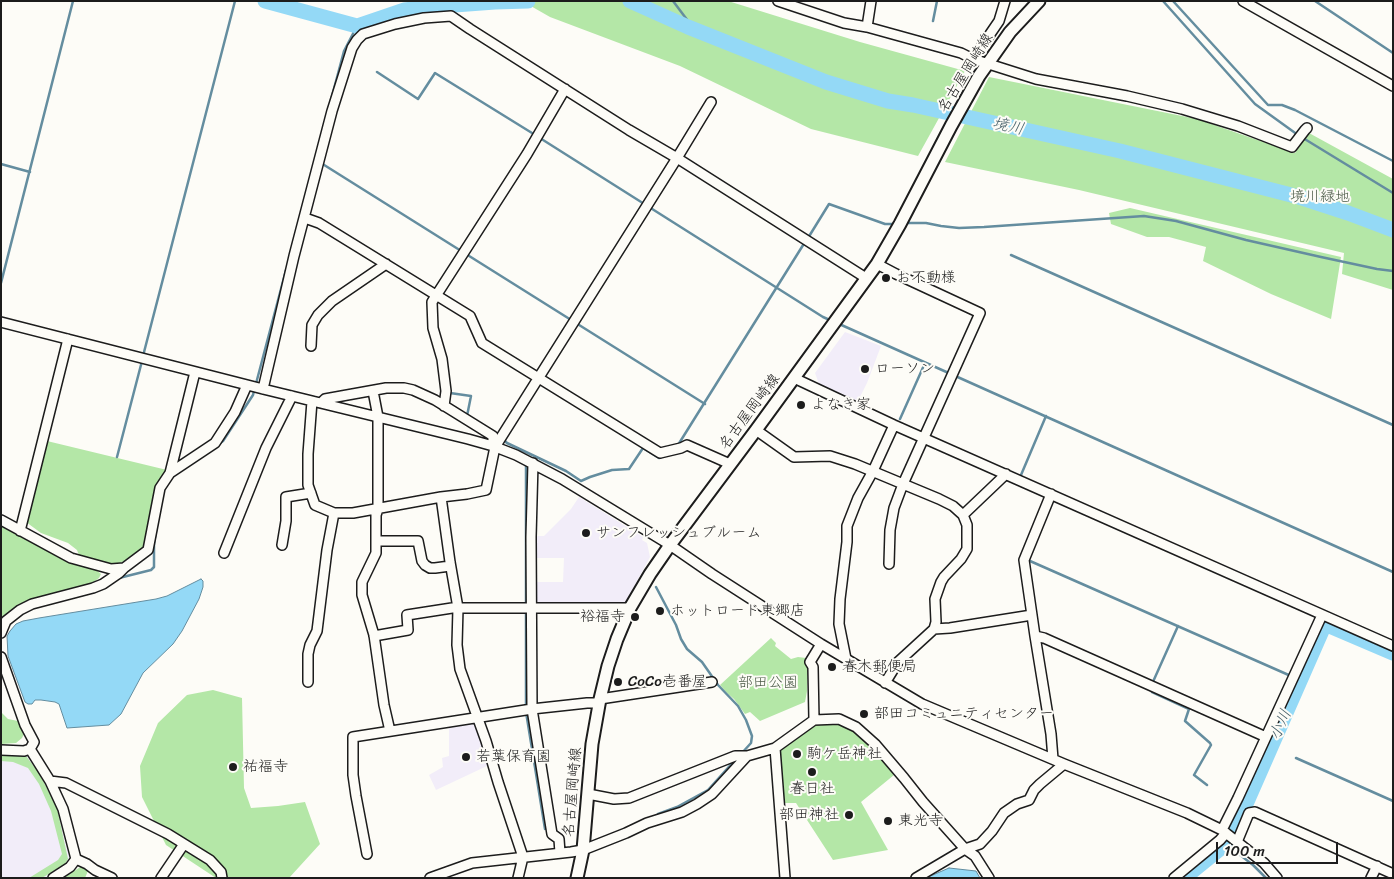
<!DOCTYPE html>
<html>
<head>
<meta charset="utf-8">
<style>
	body { margin:0 }
	#map { position:relative; width:1394px; height:879px; overflow:hidden; background:#fdfcf7; font-family:Sriracha,sans-serif }
	canvas { display:block }
	.frame { position:absolute; inset:0; border:2px solid #1c1c1c; pointer-events:none }
	.scale { position:absolute; left:1216px; top:842px; width:122px; height:22px; box-sizing:border-box; border:2px solid #1c1c1c; border-top:0; padding-left:6px; font-size:15px; line-height:18px; white-space:nowrap; color:#1c1c1c; -webkit-text-stroke:4px #fdfcf7; paint-order:stroke }
</style>
</head>
<body>
<div id="map">
<canvas width="1394" height="879"></canvas>
<div class="frame"></div>
<div class="scale">100 m</div>
</div>
<script>
const c = document.querySelector('canvas').getContext('2d');
c.lineJoin = 'round';
function fill(path, color) { c.fillStyle = color; c.fill(path, 'evenodd'); }
const shape = rows => new Path2D(rows.map(r => 'M' + r).join(''));
function strokePath(path, color, width, dash) { c.strokeStyle = color; c.lineWidth = width; c.lineCap = dash ? 'butt' : 'round'; c.setLineDash(dash || []); c.stroke(path); }
function write(font, color, halo, rows, align = 'center') {
  c.font = font + ' Sriracha,"Klee One",sans-serif'; c.lineWidth = 4; c.setLineDash([]); c.textBaseline = 'middle'; c.strokeStyle = halo; c.fillStyle = color; for (const [text, x, y, turn = 0] of rows) {
    c.save(); c.translate(x, y); c.rotate((+turn || 0) * Math.PI / 180); c.textAlign = isNaN(turn) ? turn : align; if (halo) c.strokeText(text, 0, 0); c.fillText(text, 0, 0); c.restore();
  }
}
fill(shape([
	[845,332,881,346,867,383,858,401,819,384,815,373],
	[579,497,643,537,642,540,647,543,650,557,623,607,534,606,534,582,563,582,564,558,535,558,535,536,544,536,571,509],
	[474,724,476,725,483,744,488,763,487,766,436,790,429,775,443,767,442,758,449,756,449,728],
	[1,753,27,754,40,773,59,811,70,858,66,864,44,878,1,878]
]), '#f2edf9');
fill(shape([
	[522,1,728,1,860,42,965,71,918,156,811,129,680,66,550,17],
	[989,77,1197,119,1295,153,1309,133,1393,179,1393,290,1342,274,1344,253,1079,190,945,162],
	[1130,208,1341,257,1331,319,1271,294,1203,261,1206,247,1169,237,1147,237,1111,224,1109,213],
	[47,441,167,470,158,482,155,493,145,545,138,554,127,560,111,566,80,558,77,550,68,543,41,533,26,522],
	[1,522,89,564,101,574,99,578,87,587,74,590,1,622],
	[771,638,776,643,775,646,791,659,798,657,806,658,808,666,807,691,805,702,760,721,750,712,745,714,734,699,727,693,720,685],
	[213,690,242,698,244,788,251,808,278,806,305,802,320,844,289,878,216,878,166,845,142,797,140,766,158,723,187,695],
	[1,712,8,719,18,721,22,726,24,734,22,738,16,743,1,744],
	[823,722,837,722,856,731,875,751,894,775,861,802,888,850,833,860,796,803,782,803,779,749,813,725],
	[1,754,23,755,26,756,39,773,57,808,68,859,65,864,42,878,29,878,58,860,62,854,51,811,39,784,28,768,13,762,1,761],
	[82,866,87,869,88,871,85,878,63,878]
]), '#b4e7a7');
const water = shape([
	[201,579,203,581,203,587,199,599,182,631,173,644,143,673,121,714,109,725,67,728,59,704,55,702,41,700,35,700,32,704,28,704,25,702,8,656,7,636,10,631,16,624,23,621,39,618,156,599,167,596,201,579],
	[949,868,976,871,980,878,926,878,949,868]
]);
fill(water, '#94d9f6');
strokePath(water, '#648d9f', 1);
strokePath(shape([
	[673,1,694,29],
	[1163,1,1255,104,1298,135],
	[1173,1,1268,105,1282,105,1295,110,1393,161],
	[1315,1,1393,53],
	[508,2,508,1],
	[933,21,937,1],
	[377,72,418,99,435,73,532,133,823,317,832,321],
	[331,100,344,51,357,26],
	[1303,138,1393,193],
	[321,163,705,404],
	[1,164,30,172],
	[904,223,926,223,941,226,959,228,984,227,1144,216,1176,221,1246,240,1321,257,1377,269,1393,271],
	[808,238,829,204,885,224,896,224],
	[1011,255,1393,425],
	[1,283,73,1],
	[837,323,1393,572],
	[143,356,235,1],
	[450,393,471,396,467,416,469,417],
	[900,419,925,363],
	[503,439,507,443,566,471,581,481,590,477,612,470,629,469,643,448,659,458,664,456],
	[219,444,223,441,253,395,286,270],
	[678,445,805,242],
	[117,457,142,361],
	[526,462,526,707],
	[1021,475,1046,416],
	[1030,561,1300,680],
	[119,578,151,570,154,567,154,543,157,525],
	[656,587,676,625,681,639,687,649,702,662,718,685,738,706,746,720,752,736,751,743,741,754],
	[1152,684,1178,626],
	[1152,689,1152,692,1189,709,1185,721,1210,743,1211,745,1194,775,1207,785],
	[526,712,545,829],
	[1296,758,1393,801],
	[658,814,677,807,708,790,735,760],
	[1226,844,1253,865,1266,878]
]), '#648d9f', 2.5);
strokePath(shape([
	[265,1,357,26,404,10,441,6,495,2,528,1],
	[630,1,688,27,826,82,888,101,913,105,1120,151,1299,197,1348,213,1393,230],
	[1184,878,1226,844,1235,829,1325,624,1393,653]
]), '#94d9f6', 15);
const minor = shape([
	[778,1,844,23,867,27,961,53,973,59,1036,79,1127,96,1182,109,1238,126,1292,147,1305,130,1307,128],
	[1243,1,1393,86],
	[867,27,871,1],
	[973,59,999,21,1005,1],
	[305,218,319,223,470,316,482,343,660,453,681,448,687,445,730,464],
	[877,264,896,274,980,313,903,484,894,508,890,530,889,564],
	[1,322,263,389,468,439,493,446,516,455,562,479,670,545,712,574,821,644,922,704,1064,764,1187,813,1222,830,1264,863,1277,878],
	[311,346,312,325,318,315,332,301,386,264],
	[794,378,894,425,1393,646],
	[263,389,294,256,332,111,352,48,357,40,363,34,395,24,424,18,451,16,470,29,629,130,677,158,866,278],
	[373,391,378,417,378,509,376,515,376,553,362,582,362,595,374,635,384,705,390,731],
	[312,401,308,454,308,485,315,505,334,513,353,513,441,497,450,562,458,608,457,645,460,669,486,741,498,782,523,857,518,878],
	[321,403,325,399,386,388,404,388,413,390,435,400,493,436,493,446],
	[444,406,446,391,442,359,433,328,432,302,527,154,565,89],
	[756,430,794,457,830,456,855,464,939,499,953,506,963,515,967,525,967,549,961,559,944,577,941,582,935,599,936,622,934,629],
	[533,463,531,537,532,709,552,834,559,839,560,853],
	[170,473,215,443,235,412,247,385],
	[1051,494,1024,560,1035,636,1051,734,1053,759],
	[441,497,467,494,486,490,495,447,677,158,711,102],
	[963,515,1006,474],
	[1,520,71,558,111,569,124,568],
	[20,531,68,339],
	[376,541,418,541,422,561,425,565,430,568,435,568,450,566],
	[282,545,286,521,286,497,311,493],
	[224,553,266,448,292,396],
	[1,633,6,621,20,610,32,604,93,588,103,584,119,573,124,568,148,550,160,488,170,473,195,372],
	[374,636,408,630,407,615,452,608,630,608],
	[1035,636,1044,638,1266,737],
	[1,657,25,725,34,742,30,749,24,751,1,750],
	[846,659,839,624,840,599,847,542,847,526,858,498,873,471,894,425],
	[308,682,308,654,310,645,317,631,327,550,334,513],
	[885,683,898,662,934,629,950,628,1032,615],
	[600,699,712,682],
	[814,720,813,667,810,662,821,644],
	[775,748,785,878],
	[30,749,50,781,63,809,76,859],
	[50,781,66,783,168,834,210,860,221,872,222,878],
	[588,794,614,799,629,798,735,756,747,756],
	[1222,830,1238,798,1322,615],
	[1237,842,1249,813,1255,812,1393,874],
	[367,854,356,796,353,775,353,737,532,709,587,703,599,703],
	[76,859,87,864,95,870,112,878],
	[53,878,70,867,76,859],
	[161,878,184,844],
	[430,878,472,863,571,852,583,850,626,833,647,823,682,812,697,804,712,794,747,756,775,748,814,720,839,719,856,727,875,744,904,778,923,802,965,849,975,856,989,878],
	[916,878,965,849,980,844,992,831,1004,813,1017,804,1029,800,1034,790,1040,784,1064,764],
	[1174,878,1220,840,1226,833],
	[1371,878,1377,866]
]);
const major = shape([
	[577,878,583,850,592,744,600,699,608,666,617,639,630,608,650,574,670,545,756,430,877,264,900,224,951,126,979,76,1010,32,1039,1]
]);
strokePath(minor, '#1c1c1c', 12);
strokePath(major, '#1c1c1c', 15);
strokePath(minor, '#fdfcf7', 9);
strokePath(major, '#fdfcf7', 11);
for (const [x, y, r, color] of [
	[886,278,5,"#1c1c1c"],
	[865,369,5,"#1c1c1c"],
	[801,405,5,"#1c1c1c"],
	[586,533,5,"#1c1c1c"],
	[660,611,5,"#1c1c1c"],
	[635,617,5,"#1c1c1c"],
	[832,667,5,"#1c1c1c"],
	[618,682,5,"#1c1c1c"],
	[864,714,5,"#1c1c1c"],
	[797,754,5,"#1c1c1c"],
	[466,757,5,"#1c1c1c"],
	[233,767,5,"#1c1c1c"],
	[812,772,5,"#1c1c1c"],
	[849,815,5,"#1c1c1c"],
	[888,821,5,"#1c1c1c"]
]) { const dot = new Path2D(); dot.arc(x, y, r, 0, 2 * Math.PI); c.fillStyle = color; c.fill(dot); strokePath(dot, '#fdfcf7', 2); }
write('15px', '#1c1c1c', '#fdfcf7', [
	["名古屋岡崎線",966,73,-58],
	["名古屋岡崎線",750,412,-53],
	["名古屋岡崎線",573,792,-85]
]);
write('15px', '#4a5946', '#fdfcf7', [
	["境川緑地",1320,197],
	["部田公園",768,683]
]);
write('15px', '#1c1c1c', '#fdfcf7', [
	["お不動様",896,278],
	["ローソン",875,369],
	["よなき家",811,405],
	["サンフレッシュブルーム",596,533],
	["ホットロード東郷店",670,611],
	["裕福寺",625,617,"right"],
	["春木郵便局",842,667],
	["CoCo壱番屋",628,682],
	["部田コミュニティセンター",874,714],
	["駒ケ岳神社",807,754],
	["若葉保育園",476,757],
	["祐福寺",243,767],
	["春日社",812,789,"center"],
	["部田神社",839,815,"right"],
	["東光寺",898,821]
], 'left');
write('italic 16px', '#465e68', '#fdfcf7', [
	["境川",1008,127,12],
	["小川",1281,725,-66]
]);
</script>
</body>
</html>
